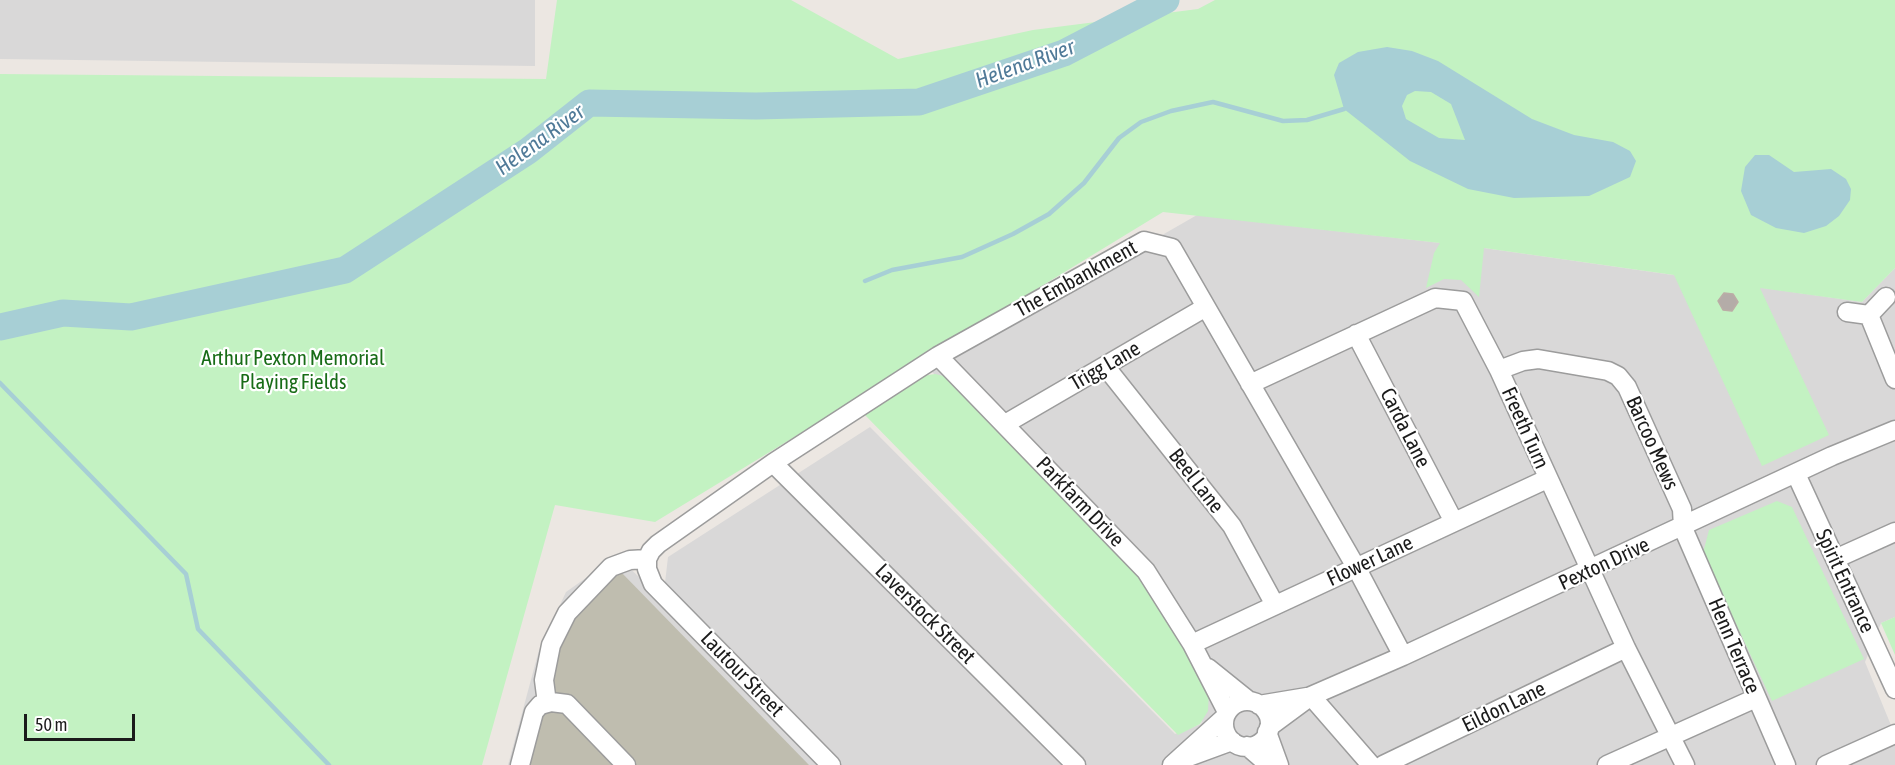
<!DOCTYPE html>
<html>
<head>
<meta charset="utf-8">
<style>
	body { margin:0 }
	#map { position:relative; width:1895px; height:765px; overflow:hidden; background:#ece7e2; font-family:"Asap Condensed",sans-serif }
	canvas { display:block }
	.scale { position:absolute; left:24px; top:714px; width:111px; height:27px; box-sizing:border-box; border:3px solid #1b1b1b; border-top:0; padding-left:8px; font-size:18px; line-height:21px; white-space:nowrap; color:#1b1b1b; -webkit-text-stroke:4px #fff; paint-order:stroke }
</style>
</head>
<body>
<div id="map">
<canvas width="1895" height="765"></canvas>
<div class="scale">50 m</div>
</div>
<script>
const c = document.querySelector('canvas').getContext('2d');
c.lineJoin = 'round';
function fill(path, color) { c.fillStyle = color; c.fill(path, 'evenodd'); }
const shape = rows => new Path2D(rows.map(r => 'M' + r).join(''));
function strokePath(path, color, width, dash) { c.strokeStyle = color; c.lineWidth = width; c.lineCap = dash ? 'butt' : 'round'; c.setLineDash(dash || []); c.stroke(path); }
function write(font, color, halo, rows, align = 'center') {
  c.font = font + ' "Asap Condensed",sans-serif'; c.lineWidth = 4.5; c.setLineDash([]); c.textBaseline = 'middle'; c.strokeStyle = halo; c.fillStyle = color; for (const [text, x, y, turn = 0] of rows) {
    c.save(); c.translate(x, y); c.rotate((+turn || 0) * Math.PI / 180); c.textAlign = isNaN(turn) ? turn : align; if (halo) c.strokeText(text, 0, 0); c.fillText(text, 0, 0); c.restore();
  }
}
fill(shape([
	[0,0,535,0,535,66,0,59],
	[1197,215,1484,248,1862,302,1895,268,1895,617,1881,623,1865,662,1895,735,1895,765,508,765,539,650,566,592,617,556,663,600,668,557,870,427,1175,734,1201,724,1208,702,1206,687,1135,575,929,369]
]), '#d9d8d8');
fill(shape([
	[620,571,809,765,525,765,559,642,572,615,603,583]
]), '#bfbdaf');
fill(shape([
	[557,0,791,0,898,59,1033,30,1198,9,1215,0,1895,0,1895,268,1862,302,1760,288,1829,435,1762,466,1674,275,1484,248,1479,297,1461,280,1444,279,1426,288,1434,253,1440,243,1163,212,655,522,555,505,482,765,0,765,0,74,546,79],
	[935,374,948,377,1150,587,1209,690,1208,711,1200,724,1178,735,864,414,922,376],
	[1777,501,1792,507,1864,659,1772,701,1703,553,1709,530],
	[1895,617,1895,655,1881,623]
]), '#c3f2c2');
fill(shape([
	[1387,47,1412,51,1438,61,1532,119,1574,135,1613,142,1630,151,1636,161,1630,177,1589,196,1514,198,1468,189,1410,161,1344,109,1334,75,1339,63,1358,52],
	[1415,91,1431,92,1451,104,1465,140,1439,138,1406,119,1402,106,1407,95],
	[1755,155,1769,155,1794,172,1831,169,1846,179,1851,189,1850,200,1839,216,1826,226,1804,233,1776,228,1751,215,1741,191,1745,167]
]), '#a7cfd5');
strokePath(shape([
	[865,281,892,270,962,257,1013,234,1049,214,1084,183,1119,138,1141,122,1171,111,1213,102,1283,121,1307,120,1344,109],
	[0,383,186,574,198,629,329,765]
]), '#a7cfd5', 4.5);
strokePath(shape([
	[0,327,63,313,131,317,345,270,528,151,589,103,756,106,919,102,1064,53,1166,0]
]), '#a7cfd5', 27);
const building = shape([
	[1724,293,1733,294,1738,302,1732,311,1723,310,1718,301,1724,293]
]);
fill(building, '#b4aca8');
strokePath(building, '#bbada6', 1.5);
const minor = shape([
	[1847,312,1869,315],
	[1869,315,1895,379],
	[1869,315,1886,297],
	[1356,334,1454,522],
	[938,356,1146,571,1192,644,1227,712],
	[1105,366,1232,526,1275,605],
	[1499,370,1523,361,1538,359,1608,371,1618,376,1627,387,1682,509,1683,528,1786,765],
	[1250,384,1435,298,1463,301,1499,370,1626,648,1685,765],
	[1005,424,1206,307],
	[773,463,1076,765],
	[1796,474,1895,689],
	[1835,559,1895,532],
	[1192,644,1547,479],
	[1208,668,1249,701],
	[1311,696,1371,765],
	'1224 724a23 23 0 1 1 46 0a23 23 0 1 1-46 0Z',
	[547,703,544,680,551,645,567,613,611,567,630,560,647,559],
	[1259,705,1307,697],
	[1269,727,1311,696,1403,656,1832,456,1895,430],
	[1267,732,1279,765],
	[1247,746,1269,765],
	[1183,759,1232,741],
	[520,765,534,712,540,705,551,702,567,704,626,765],
	[831,765,653,584,647,569,647,559,651,551,658,544,773,463,938,356,1144,241,1172,248,1356,567,1403,656],
	[1172,765,1225,717],
	[1383,765,1626,648],
	[1607,765,1756,698],
	[1826,765,1895,734]
]);
strokePath(minor, '#9c9c9c', 21);
strokePath(minor, '#fff', 18);
write('21px', '#1b1b1b', '#fff', [
	["The Embankment",1076,279,-29],
	["Trigg Lane",1105,366,-30],
	["Carda Lane",1405,428,63],
	["Freeth Turn",1525,428,66],
	["Barcoo Mews",1652,443,66],
	["Beel Lane",1196,481,52],
	["Parkfarm Drive",1080,502,46],
	["Flower Lane",1370,561,-25],
	["Pexton Drive",1604,564,-25],
	["Spirit Entrance",1845,581,65],
	["Laverstock Street",925,614,45],
	["Henn Terrace",1734,646,67],
	["Lautour Street",742,674,46],
	["Eildon Lane",1504,707,-26]
]);
write('21px', '#186c17', '#fff', [
	["Arthur Pexton Memorial",293,358],
	["Playing Fields",293,382]
]);
write('italic 22px', '#507a98', '#fff', [
	["Helena River",1025,64,-20],
	["Helena River",540,140,-36]
]);
</script>
</body>
</html>
